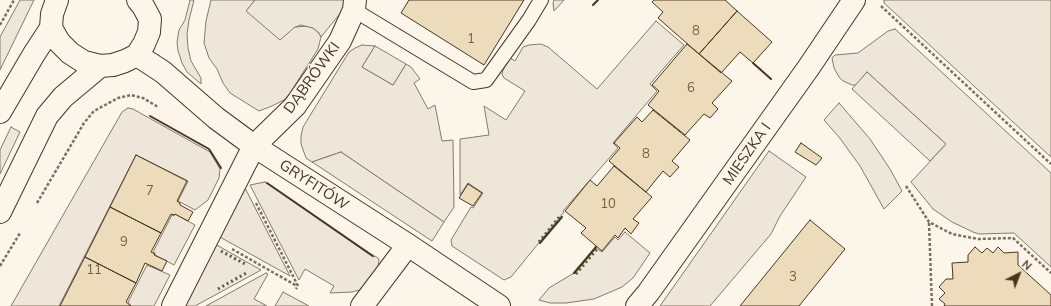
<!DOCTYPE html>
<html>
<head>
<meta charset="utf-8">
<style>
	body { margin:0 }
	#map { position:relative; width:1051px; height:306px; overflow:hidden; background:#fbf6e9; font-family:Mulish,sans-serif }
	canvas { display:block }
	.north { position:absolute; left:999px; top:254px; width:40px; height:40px; -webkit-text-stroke:3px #fbf6e9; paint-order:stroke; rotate:42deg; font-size:11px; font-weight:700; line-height:16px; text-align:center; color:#4a3520 }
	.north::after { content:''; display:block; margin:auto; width:14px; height:18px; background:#4a3520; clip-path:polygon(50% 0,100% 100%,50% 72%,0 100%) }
</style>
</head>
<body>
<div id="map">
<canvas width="1051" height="306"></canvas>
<div class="north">N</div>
</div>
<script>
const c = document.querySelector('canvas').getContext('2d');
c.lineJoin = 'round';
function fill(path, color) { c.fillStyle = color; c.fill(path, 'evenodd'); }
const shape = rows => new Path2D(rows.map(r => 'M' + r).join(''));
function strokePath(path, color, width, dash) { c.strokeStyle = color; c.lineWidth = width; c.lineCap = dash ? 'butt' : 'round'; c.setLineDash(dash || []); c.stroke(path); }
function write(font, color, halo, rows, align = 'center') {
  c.font = font + ' Mulish,sans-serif'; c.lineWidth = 3; c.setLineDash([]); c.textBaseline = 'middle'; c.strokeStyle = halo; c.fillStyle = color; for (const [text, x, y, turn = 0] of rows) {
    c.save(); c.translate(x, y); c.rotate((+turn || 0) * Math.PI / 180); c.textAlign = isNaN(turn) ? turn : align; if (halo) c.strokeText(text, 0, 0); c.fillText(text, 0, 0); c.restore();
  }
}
const green = shape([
	[20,0,34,0,0,70,0,37,20,0],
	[190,0,194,0,189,20,187,34,188,48,191,61,201,78,201,84,187,72,182,63,178,51,177,42,179,30,185,20,190,0],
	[211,0,255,0,247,10,296,27,307,26,313,28,319,33,321,37,318,49,290,93,284,100,272,106,259,111,230,93,223,83,217,69,209,58,204,43,206,21,211,0],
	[554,0,564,0,554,11,553,3,554,0],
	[884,0,1051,0,1051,157,884,3,884,0],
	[656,21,684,45,650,84,657,91,613,143,618,148,563,211,564,212,511,277,504,280,452,246,451,240,471,207,473,208,483,193,468,183,460,195,460,139,489,135,484,106,506,120,525,91,504,78,502,74,503,70,510,58,515,61,523,47,529,45,541,44,548,47,597,89,656,21],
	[895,29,1051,173,1051,267,1014,233,979,234,973,232,952,222,933,209,911,182,946,144,867,72,856,85,852,85,843,81,839,77,834,68,832,58,835,55,858,53,888,31,895,29],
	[362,45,375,46,362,67,393,85,406,64,411,67,420,79,414,83,428,109,435,105,442,141,453,140,454,207,444,222,341,152,312,162,306,158,301,144,301,136,303,127,349,52,355,48,362,45],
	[128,108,133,109,210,152,220,169,219,178,208,200,195,210,178,201,188,181,136,155,59,306,11,306,122,112,128,108],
	[11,127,20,132,0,174,0,150,11,127],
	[769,151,806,177,780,216,771,234,710,306,660,306,769,151],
	[265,182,373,257,375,256,379,259,378,268,363,289,352,292,330,293,334,286,305,269,299,280,250,185,265,182],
	[245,188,290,276,218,236,245,188],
	[175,214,195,225,174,265,155,255,155,253,153,252,172,215,174,216,175,214],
	[625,232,650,253,633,278,622,287,594,299,566,303,550,303,539,300,549,288,574,273,575,274,596,248,602,252,615,237,618,240,625,232],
	[215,244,261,270,195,306,183,306,215,244],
	[147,265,170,275,154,306,131,306,128,302,147,265],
	[266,273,268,274,254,299,267,306,206,306,266,273]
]);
fill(green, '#ede6d9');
strokePath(green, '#887966', 1);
const parking = shape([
	[255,0,351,0,321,37,319,33,313,28,301,25,295,27,280,40,246,11,255,0],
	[375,46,406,64,393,85,362,67,375,46],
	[867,72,946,144,930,161,852,89,867,72],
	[839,103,870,139,890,169,902,191,884,209,860,166,839,137,824,120,839,103],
	[341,152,444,222,432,241,312,162,341,152],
	[283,292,309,306,275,306,283,292]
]);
fill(parking, '#ede7d9');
strokePath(parking, '#887966', 1);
const building = shape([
	[409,0,524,0,484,65,401,13,409,0],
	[654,0,725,0,737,11,699,54,658,18,663,12,652,2,654,0],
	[737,11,772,42,753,63,740,52,721,73,699,54,737,11],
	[687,44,732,81,712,103,718,109,710,118,704,114,685,135,648,105,659,91,652,85,687,44],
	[653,110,690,140,672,161,679,167,670,177,663,171,646,192,609,161,620,148,614,143,637,117,642,122,653,110],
	[801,143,822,158,816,165,795,152,801,143],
	[136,155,187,181,177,201,180,203,180,205,193,212,188,221,175,214,174,215,171,214,161,233,110,207,136,155],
	[614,166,652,197,633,219,639,223,631,234,625,228,618,238,615,235,602,251,581,233,586,228,565,211,590,180,597,186,614,166],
	[468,184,482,193,473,206,459,198,468,184],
	[110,207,161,233,151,252,155,254,154,255,167,261,162,271,145,263,136,283,85,257,110,207],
	[810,220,845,249,799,306,740,306,810,220],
	[975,247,982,253,987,248,993,253,998,247,1004,253,1018,252,1018,265,1051,295,1051,306,944,306,945,304,939,299,945,293,939,287,946,279,953,279,952,263,968,262,968,255,975,247],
	[85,257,136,283,126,302,131,306,60,306,85,257]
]);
fill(building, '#ecdcbc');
strokePath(building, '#4a3520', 1);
const service = shape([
	[354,10,473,82,486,80,529,20,541,0]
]);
const minor = shape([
	[137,55,163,72,216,118,254,146,408,245,499,306],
	[173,306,254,146,295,106,340,41,354,10,355,0],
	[362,306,408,245],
	[637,306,648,293,809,67,854,0]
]);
const secondary = shape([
	[57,0,52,14,51,28,59,42,70,53,84,62,100,66,113,65,125,61,137,55,144,44,149,32,150,19,143,6,138,0],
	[0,112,34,54,51,28],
	[0,212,47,116,63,97,100,66]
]);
strokePath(service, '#4a3520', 16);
strokePath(minor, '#4a3520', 24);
strokePath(secondary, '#4a3520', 24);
strokePath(shape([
	[881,6,1051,164],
	[0,25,14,0],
	[906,186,929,222,952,234,978,239,1013,238,1051,273],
	[37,203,84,123,94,111,118,98,131,95,143,98,158,107],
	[256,203,294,278,298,286,296,289],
	[929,223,932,306],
	[232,249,297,286],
	[0,266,20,233]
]), '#7f6f5c', 2.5, [3, 2]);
strokePath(service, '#fbf6e9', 14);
strokePath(minor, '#fbf6e9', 22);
strokePath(secondary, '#fbf6e9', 22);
strokePath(shape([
	[539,242,560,216],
	[221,251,247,265],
	[576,274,597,249],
	[218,289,248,272]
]), '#436837', 3, [2, 3]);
strokePath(shape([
	[593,5,598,0],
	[753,63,771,79],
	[150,116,209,149,221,168],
	[267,183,373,256],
	[540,243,562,217],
	[574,273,596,247]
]), '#4a3520', 2);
write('13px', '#725f47', null, [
	["8",696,31],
	["1",471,39],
	["6",691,88],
	["8",646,154],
	["7",150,191],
	["10",608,204],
	["9",124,242],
	["11",94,270],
	["3",793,277]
]);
write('15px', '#4a3520', '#fbf6e9', [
	["DĄBRÓWKI",312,78,-54],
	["MIESZKA I",747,154,-55],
	["GRYFITÓW",314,185,33]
]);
</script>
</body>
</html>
